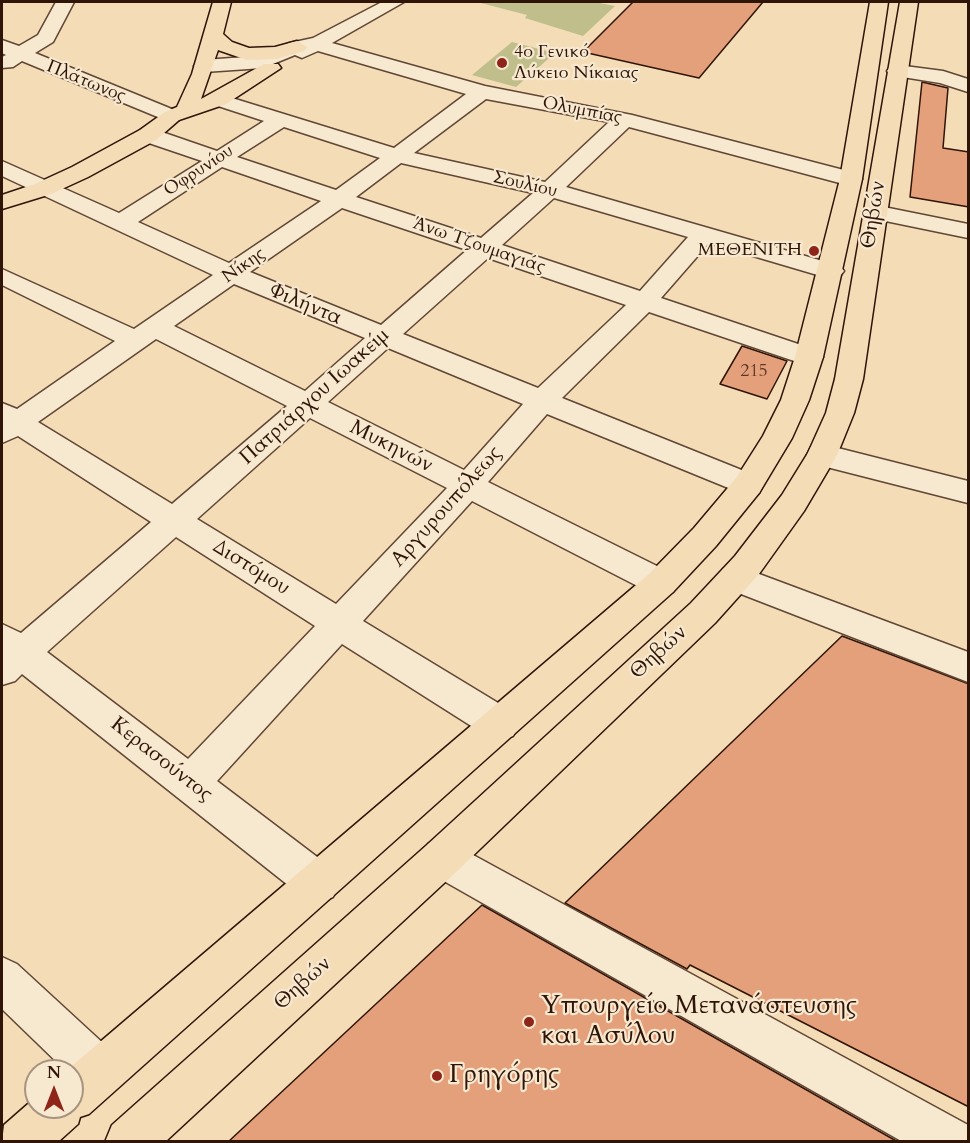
<!DOCTYPE html>
<html>
<head>
<meta charset="utf-8">
<style>
	body { margin:0 }
	#map { position:relative; width:970px; height:1143px; overflow:hidden; background:#f3dcb6; font-family:Cardo,serif }
	canvas { display:block }
	.frame { position:absolute; inset:0; border:3px solid #2f1408; pointer-events:none }
	.north { position:absolute; left:24px; top:1059px; width:60px; height:60px; box-sizing:border-box; background:#f7e8d0; border:2px solid #a79380; border-radius:50%; rotate:0deg; font-size:16px; font-weight:700; line-height:24px; text-align:center; color:#2f1408 }
	.north::after { content:''; display:block; margin:auto; width:21px; height:27px; background:#8f2418; clip-path:polygon(50% 0,100% 100%,50% 72%,0 100%) }
</style>
</head>
<body>
<div id="map">
<canvas width="970" height="1143"></canvas>
<div class="frame"></div>
<div class="north">N</div>
</div>
<script>
const c = document.querySelector('canvas').getContext('2d');
c.lineJoin = 'round';
function fill(path, color) { c.fillStyle = color; c.fill(path, 'evenodd'); }
const shape = rows => new Path2D(rows.map(r => 'M' + r).join(''));
function strokePath(path, color, width, dash) { c.strokeStyle = color; c.lineWidth = width; c.lineCap = dash ? 'butt' : 'round'; c.setLineDash(dash || []); c.stroke(path); }
function write(font, color, halo, rows, align = 'center') {
  c.font = font + ' Cardo,serif'; c.lineWidth = 4.5; c.setLineDash([]); c.textBaseline = 'middle'; c.strokeStyle = halo; c.fillStyle = color; for (const [text, x, y, turn = 0] of rows) {
    c.save(); c.translate(x, y); c.rotate((+turn || 0) * Math.PI / 180); c.textAlign = isNaN(turn) ? turn : align; if (halo) c.strokeText(text, 0, 0); c.fillText(text, 0, 0); c.restore();
  }
}
fill(shape([
	[477,2,594,2,615,6,583,36,525,18,527,15],
	[512,42,555,53,516,87,472,75]
]), '#c0bf8b');
const building = shape([
	[633,2,763,2,699,78,583,52,633,2],
	[922,82,948,88,943,148,969,152,969,207,910,197,922,82],
	[742,346,787,361,767,399,720,384,742,346],
	[842,636,969,684,969,1107,690,965,687,969,565,903,842,636],
	[482,905,898,1142,228,1142,482,905]
]);
fill(building, '#e49f7b');
strokePath(building, '#2f1408', 1.5);
const minor = shape([
	[56,2,74,2,53,42,35,53,179,112,182,116,179,120,165,120,22,61,13,67,2,68,2,57,6,55,2,53,2,40,19,46,38,35,56,2],
	[382,2,404,2,332,43,485,86,632,115,859,174,862,179,859,184,851,186,629,127,566,187,840,266,844,271,840,276,831,279,709,243,661,298,819,351,823,357,819,363,809,366,649,312,562,398,759,477,763,485,759,493,748,496,547,414,488,482,673,574,678,583,673,592,661,596,649,592,472,501,363,621,513,712,519,724,513,736,500,740,487,736,342,644,217,781,333,869,339,883,333,897,318,903,303,897,22,674,15,681,2,685,2,624,21,633,151,522,18,436,2,443,2,403,17,409,115,341,2,285,2,269,134,329,213,275,2,176,2,161,119,213,202,161,140,140,137,135,140,130,156,130,217,151,264,121,212,104,209,100,212,96,219,94,394,148,466,94,318,51,302,58,295,55,263,68,204,72,194,66,204,60,259,56,290,43,313,38,382,2],
	[486,99,609,122,545,182,414,153,486,99],
	[284,127,380,158,336,190,237,157,284,127],
	[401,163,533,193,481,238,356,197,401,163],
	[222,167,321,201,229,263,138,222,222,167],
	[554,198,688,237,640,291,502,245,554,198],
	[342,208,467,250,381,325,250,272,342,208],
	[488,258,626,305,538,388,403,334,488,258],
	[234,284,365,338,305,391,174,326,234,284],
	[156,339,287,406,172,504,38,422,156,339],
	[388,348,523,404,464,470,328,402,388,348],
	[310,418,447,488,336,604,197,519,310,418],
	[176,537,315,626,188,759,47,652,176,537],
	[897,65,943,71,968,79,968,92,940,83,890,75,887,71,890,67,897,65],
	[874,205,968,224,968,238,866,217,862,212,866,207,874,205],
	[822,444,968,481,968,503,811,463,807,455,811,447,822,444],
	[735,565,968,652,968,682,723,587,718,578,723,569,735,565],
	[442,838,968,1125,968,1142,903,1142,428,872,422,858,428,844,442,838],
	[2,957,17,964,117,1056,124,1072,117,1088,101,1095,85,1088,72,1076,72,1071,66,1071,2,1009,2,957]
]);
const major = shape([
	[213,2,231,2,223,34,232,42,249,48,275,47,297,41,307,47,304,51,276,59,247,60,218,50,201,99,264,64,278,64,281,68,226,104,179,120,156,140,88,177,51,194,2,209,2,195,35,184,72,167,140,130,165,112,177,107,192,74,213,2],
	[870,2,888,2,862,179,823,357,809,400,792,438,759,493,716,546,673,592,89,1114,80,1117,78,1124,58,1142,2,1142,4,1125,36,1097,36,1107,72,1107,72,1071,66,1071,649,574,694,528,737,477,763,436,781,400,795,357,840,179,870,2],
	[900,2,918,2,863,379,854,413,837,455,804,511,759,574,715,623,456,872,165,1142,105,1142,112,1125,428,844,691,603,735,556,782,495,808,453,826,413,835,379,900,2]
]);
strokePath(minor, '#604634', 3);
strokePath(major, '#2f1408', 3);
fill(minor, '#f7e8d0');
fill(major, '#f3dcb6');
for (const [x, y, r, color] of [
	[502,63,6,"#8f2418"],
	[814,251,6,"#8f2418"],
	[529,1022,6,"#8f2418"],
	[437,1076,6,"#8f2418"]
]) { const dot = new Path2D(); dot.arc(x, y, r, 0, 2 * Math.PI); c.fillStyle = color; c.fill(dot); strokePath(dot, '#f7e8d0', 2); }
write('18px', '#2f1408', '#f7e8d0', [
	["4ο Γενικό",514,53],
	["Λύκειο Νίκαιας",514,74],
	["ΜΕΘΕΝΙΤΗ",802,251,"right"]
], 'left');
write('18px', '#2f1408', '#f7e8d0', [
	["Πλάτωνος",86,82,22],
	["Ολυμπίας",582,111,11],
	["Οφρυνίου",199,171,-33],
	["Σουλίου",525,185,13],
	["Άνω Τζουμαγιάς",479,246,19],
	["Νίκης",244,266,-35]
]);
write('18px', '#5c3725', null, [
	["215",754,372]
]);
write('21px', '#2f1408', '#f7e8d0', [
	["Θηβών",874,215,-81],
	["Φιλήντα",305,305,23],
	["Πατριάρχου Ιωακείμ",315,397,-42],
	["Μυκηνών",391,447,27],
	["Αργυρουπόλεως",447,507,-48],
	["Διστόμου",251,568,32],
	["Θηβών",659,653,-43],
	["Κερασούντος",161,760,38],
	["Θηβών",303,984,-42]
]);
write('26px', '#2f1408', '#f7e8d0', [
	["Υπουργείο Μετανάστευσης",541,1007],
	["και Ασύλου",541,1037],
	["Γρηγόρης",449,1076]
], 'left');
</script>
</body>
</html>
